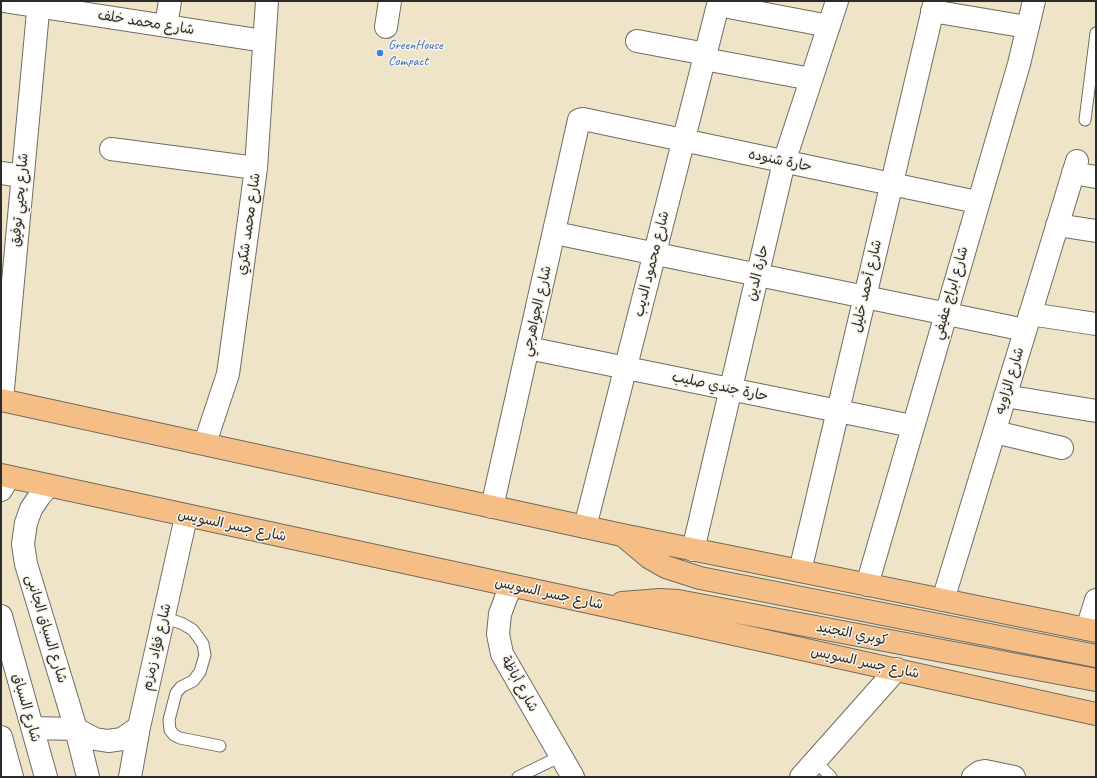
<!DOCTYPE html>
<html>
<head>
<meta charset="utf-8">
<style>
	body { margin:0 }
	#map { position:relative; width:1097px; height:778px; overflow:hidden; background:#efe4c7; font-family:Caveat,sans-serif }
	canvas { display:block }
	.frame { position:absolute; inset:0; border:2px solid #2b2b2b; pointer-events:none }
</style>
</head>
<body>
<div id="map">
<canvas width="1097" height="778"></canvas>
<div class="frame"></div>
</div>
<script>
const c = document.querySelector('canvas').getContext('2d');
c.lineJoin = 'round';
const shape = rows => new Path2D(rows.map(r => 'M' + r).join(''));
function strokePath(path, color, width, dash) { c.strokeStyle = color; c.lineWidth = width; c.lineCap = dash ? 'butt' : 'round'; c.setLineDash(dash || []); c.stroke(path); }
function write(font, color, halo, rows, align = 'center') {
  c.font = font + ' Caveat,"Playpen Sans Arabic",sans-serif'; c.lineWidth = 3; c.setLineDash([]); c.textBaseline = 'middle'; c.strokeStyle = halo; c.fillStyle = color; for (const [text, x, y, turn = 0] of rows) {
    c.save(); c.translate(x, y); c.rotate((+turn || 0) * Math.PI / 180); c.textAlign = isNaN(turn) ? turn : align; if (halo) c.strokeText(text, 0, 0); c.fillText(text, 0, 0); c.restore();
  }
}
const lane = shape([
	[1085,120,1096,33],
	[164,617,183,624,193,630,203,644,205,655,200,672,193,681,181,687,176,693,169,720,170,730,174,735,180,738,220,746],
	[815,761,831,777],
	[518,777,561,756]
]);
const street = shape([
	[3,1,264,41],
	[718,5,829,26],
	[932,11,1027,27],
	[166,26,170,1],
	[386,27,390,1],
	[637,41,706,54],
	[704,59,811,79],
	[111,149,256,168],
	[1,173,23,176],
	[1073,173,1096,177],
	[1057,225,1096,231],
	[555,233,1025,330],
	[1030,314,1096,324],
	[528,348,912,426],
	[1005,396,1096,411],
	[2,400,39,1],
	[995,432,1062,448],
	[205,443,228,374,238,301,256,168,267,1],
	[48,486,39,497,31,509,26,523,23,544,26,564,76,729,88,777],
	[1,490,9,477],
	[492,507,579,120,583,119,977,202],
	[585,527,719,1],
	[693,550,784,162,837,1],
	[800,571,935,1],
	[867,585,1019,64,1034,1],
	[513,586,507,595,500,614,498,634,502,654,573,777],
	[943,600,1077,161],
	[1,616,46,777],
	[1087,629,1096,600],
	[33,728,76,729,95,739,108,741,122,739,139,727],
	[1,737,12,777],
	[130,777,139,727,186,517],
	[801,777,897,669],
	[973,777,980,772,985,771,1014,777]
]);
const primary = shape([
	[1,400,622,535,1096,631],
	[1,475,607,606,1096,714],
	[625,537,650,558,666,567,700,578,1096,656],
	[622,603,660,600,678,601,1096,680]
]);
strokePath(lane, '#706c62', 13);
strokePath(street, '#706c62', 24);
strokePath(primary, '#706c62', 24);
strokePath(lane, '#fff', 11);
strokePath(street, '#fff', 22);
strokePath(primary, '#f6be87', 22);
for (const [x, y, r, color] of [
	[380,53,4,"#3f7fe0"]
]) { const dot = new Path2D(); dot.arc(x, y, r, 0, 2 * Math.PI); c.fillStyle = color; c.fill(dot); strokePath(dot, '#f7f3e8', 1.5); }
write('14px', '#2b2b2b', '#f7f3e8', [
	["شارع محمد خلف",146,23,9],
	["حارة شنوده",780,161,12],
	["شارع يحيي توفيق",20,200,-85],
	["شارع محمد شكري",249,224,-82],
	["شارع محمود الديب",652,264,-76],
	["حارة الدين",758,273,-77],
	["شارع أحمد خليل",867,286,-77],
	["شارع ابراج عفيفي",951,293,-74],
	["شارع الجواهرجي",537,311,-77],
	["شارع الزاويه",1010,381,-73],
	["حارة جندي صليب",720,387,12],
	["شارع جسر السويس",232,526,12],
	["شارع جسر السويس",549,594,12],
	["شارع السباق الجانبى",46,629,73],
	["كوبري التجنيد",852,634,11],
	["شارع فؤاد زمزم",157,647,-77],
	["شارع جسر السويس",865,663,12],
	["شارع أباظة",519,684,61],
	["شارع السباق",26,708,74]
]);
write('14px', '#366cbe', '#f7f3e8', [
	["GreenHouse",388,45],
	["Compact",388,61]
], 'left');
</script>
</body>
</html>
